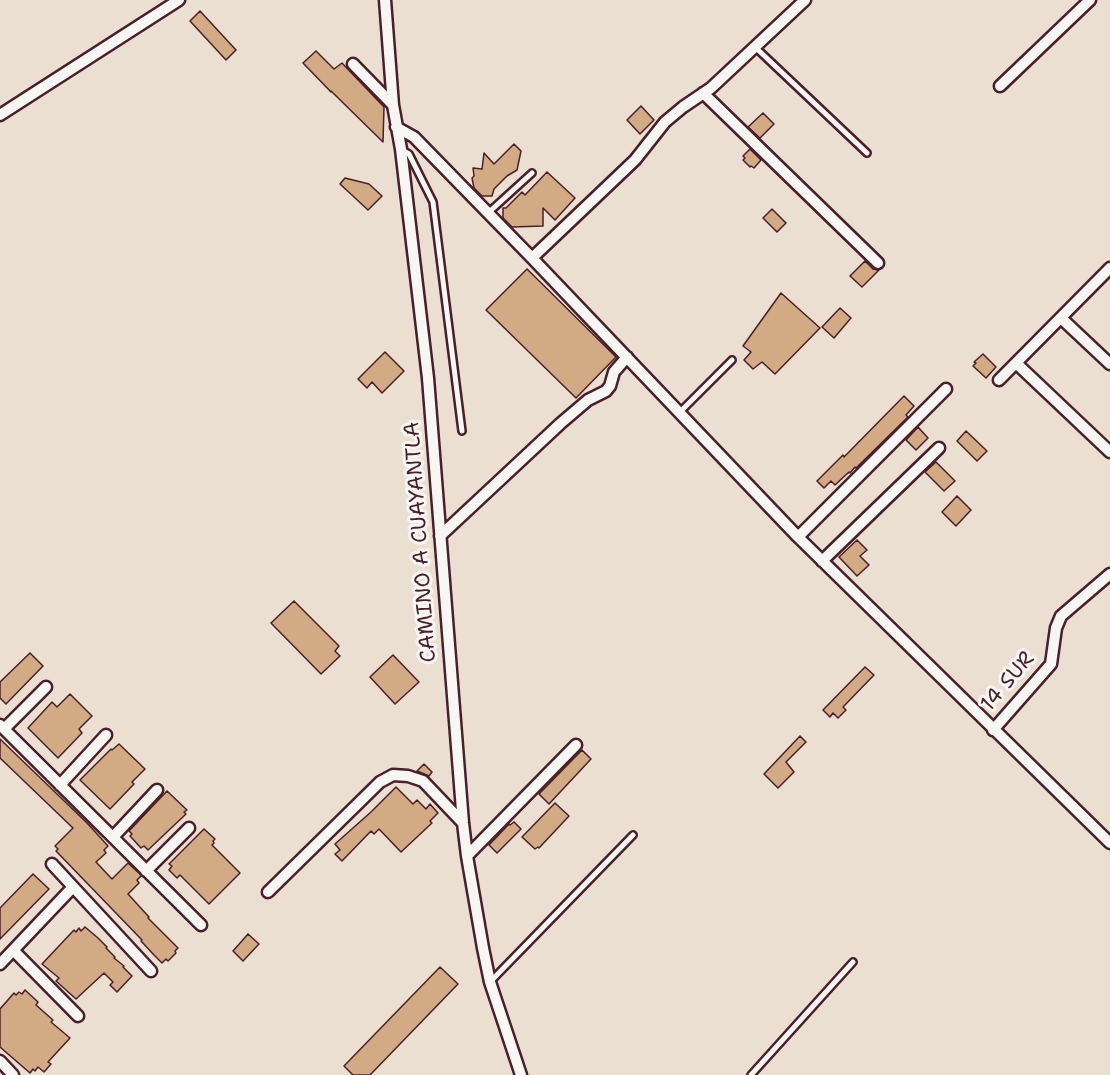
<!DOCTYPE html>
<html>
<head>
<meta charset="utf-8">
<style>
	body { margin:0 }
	canvas { display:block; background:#ebdfd1 }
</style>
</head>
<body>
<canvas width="1110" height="1075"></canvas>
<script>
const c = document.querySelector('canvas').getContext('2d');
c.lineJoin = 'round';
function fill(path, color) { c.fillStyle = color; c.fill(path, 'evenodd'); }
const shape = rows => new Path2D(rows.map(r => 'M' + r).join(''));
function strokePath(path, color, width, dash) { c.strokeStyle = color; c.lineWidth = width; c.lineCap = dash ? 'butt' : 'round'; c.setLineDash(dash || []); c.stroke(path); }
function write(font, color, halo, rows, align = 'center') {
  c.font = font + ' "Shantell Sans",sans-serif'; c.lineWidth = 6; c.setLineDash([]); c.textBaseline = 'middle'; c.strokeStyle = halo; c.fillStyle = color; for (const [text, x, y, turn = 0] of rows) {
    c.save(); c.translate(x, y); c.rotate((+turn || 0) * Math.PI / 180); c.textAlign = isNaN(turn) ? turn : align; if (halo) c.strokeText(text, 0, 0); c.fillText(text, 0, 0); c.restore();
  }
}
const building = shape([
	[200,11,236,50,226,60,190,21,200,11],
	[316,51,334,69,342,63,384,107,383,142,331,91,331,92,303,63,316,51],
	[641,106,654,120,640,134,627,120,641,106],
	[763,113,774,124,760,138,748,127,763,113],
	[514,144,521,151,517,170,507,176,494,189,492,196,482,196,474,188,472,178,474,176,473,168,482,169,484,153,494,164,514,144],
	[750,149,761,160,754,168,751,166,750,167,743,160,745,158,743,156,750,149],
	[547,172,575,198,555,220,543,208,543,226,512,227,503,218,503,208,506,208,522,192,525,195,547,172],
	[345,178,369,184,382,196,368,210,340,184,345,178],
	[772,209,786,223,777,232,763,218,772,209],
	[865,261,873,269,879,270,862,287,850,276,865,261],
	[527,269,616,357,576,398,486,310,527,269],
	[781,293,820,328,775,374,762,362,753,369,744,360,751,352,743,346,781,293],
	[840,308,851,318,834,338,822,327,840,308],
	[385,352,404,371,382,393,372,382,367,388,358,379,385,352],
	[983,354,996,367,986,378,973,366,976,363,974,362,983,354],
	[904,396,914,406,906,415,908,417,856,468,855,467,850,473,849,472,835,485,831,481,824,488,817,481,843,455,844,457,904,396],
	[918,427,928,438,916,450,906,440,918,427],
	[966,431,987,451,977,461,957,441,966,431],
	[936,462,955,481,944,491,925,472,936,462],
	[957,496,971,510,956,526,942,512,957,496],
	[857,540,867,550,860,556,869,565,857,576,839,557,857,540],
	[294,601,339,646,335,651,340,656,321,674,271,623,294,601],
	[30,653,43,666,6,704,0,698,0,682,30,653],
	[393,655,419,682,395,704,370,677,393,655],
	[865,667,874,675,843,707,846,710,838,718,833,713,830,717,823,710,865,667],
	[70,694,92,716,79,729,82,733,58,758,28,728,52,702,57,707,70,694],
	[800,736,806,742,786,762,794,772,778,788,764,774,800,736],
	[0,739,87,823,108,846,104,850,106,853,96,862,112,879,128,863,140,874,141,876,137,880,139,883,128,894,149,917,148,918,178,948,175,951,176,953,168,961,166,959,162,963,154,955,141,941,142,940,56,851,58,849,55,846,73,828,0,758,0,739],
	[119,744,145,769,132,782,134,784,110,809,80,780,111,749,112,750,119,744],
	[582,750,591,759,549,804,539,794,582,750],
	[424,764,432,772,429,776,417,771,424,764],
	[396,787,413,804,417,800,426,809,430,804,438,813,430,821,432,823,401,852,379,829,374,834,371,831,342,861,335,854,340,850,335,844,371,812,396,787],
	[167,791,187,810,184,812,186,814,148,850,144,846,141,848,130,836,132,834,129,831,167,791],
	[555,803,569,816,539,848,538,847,535,849,522,837,555,803],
	[514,822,521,829,497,853,489,845,509,824,510,825,514,822],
	[204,829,215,839,213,841,214,843,212,845,240,873,209,904,180,875,177,878,169,870,172,866,169,864,204,829],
	[33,874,49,889,0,939,0,908,33,874],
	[85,927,98,938,107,947,106,948,115,957,114,958,124,966,123,967,132,976,117,992,110,985,113,982,104,973,76,999,56,981,59,978,42,964,74,930,76,932,79,928,81,931,85,927],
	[248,934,259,944,243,961,233,951,248,934],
	[440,967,458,984,370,1075,353,1075,344,1066,440,967],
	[25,990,38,1002,36,1005,53,1020,51,1022,70,1038,48,1062,51,1064,44,1072,38,1067,35,1071,33,1069,30,1073,0,1047,0,1009,14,993,16,995,19,992,22,994,25,990]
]);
fill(building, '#d2aa83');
strokePath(building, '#4a1f2b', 1.5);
const service = shape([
	[755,47,867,153],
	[402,150,409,154,433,202,462,431],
	[488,213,532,173],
	[680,412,732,360],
	[490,982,633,835],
	[751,1075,853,962]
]);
const minor = shape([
	[385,0,393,105,401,149,428,378,463,823,467,856,483,948,490,982,521,1075],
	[353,64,393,105],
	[1000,86,1090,0],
	[703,93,878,263],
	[0,115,179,0],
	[396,127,414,137,532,258,798,537,1110,843],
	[532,258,635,160,665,122,683,107,711,88,805,0],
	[1061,318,1110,364],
	[1016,363,1110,452],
	[999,380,1110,268],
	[440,536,561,423,588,400,606,391,610,386,614,372,627,357],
	[798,537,946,389],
	[822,561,939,448],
	[0,725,201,925],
	[4,729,46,687],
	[993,730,1051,664,1056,628,1061,616,1110,574],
	[60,785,106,735],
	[113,837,157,790],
	[467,856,576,745],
	[52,864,151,971],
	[146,871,189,828],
	[268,892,380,782,393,775,408,776,423,781,463,823],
	[14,951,78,1016],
	[0,964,73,887],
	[0,1061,13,1075]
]);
strokePath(service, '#4a1f2b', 10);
strokePath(minor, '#4a1f2b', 15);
strokePath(service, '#f6f6f2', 5);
strokePath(minor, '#f6f6f2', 10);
write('21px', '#4a1f2b', '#f6f6f2', [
	["CAMINO A CUAYANTLA",421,542,-94],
	["14 SUR",1008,682,-50]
]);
</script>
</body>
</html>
